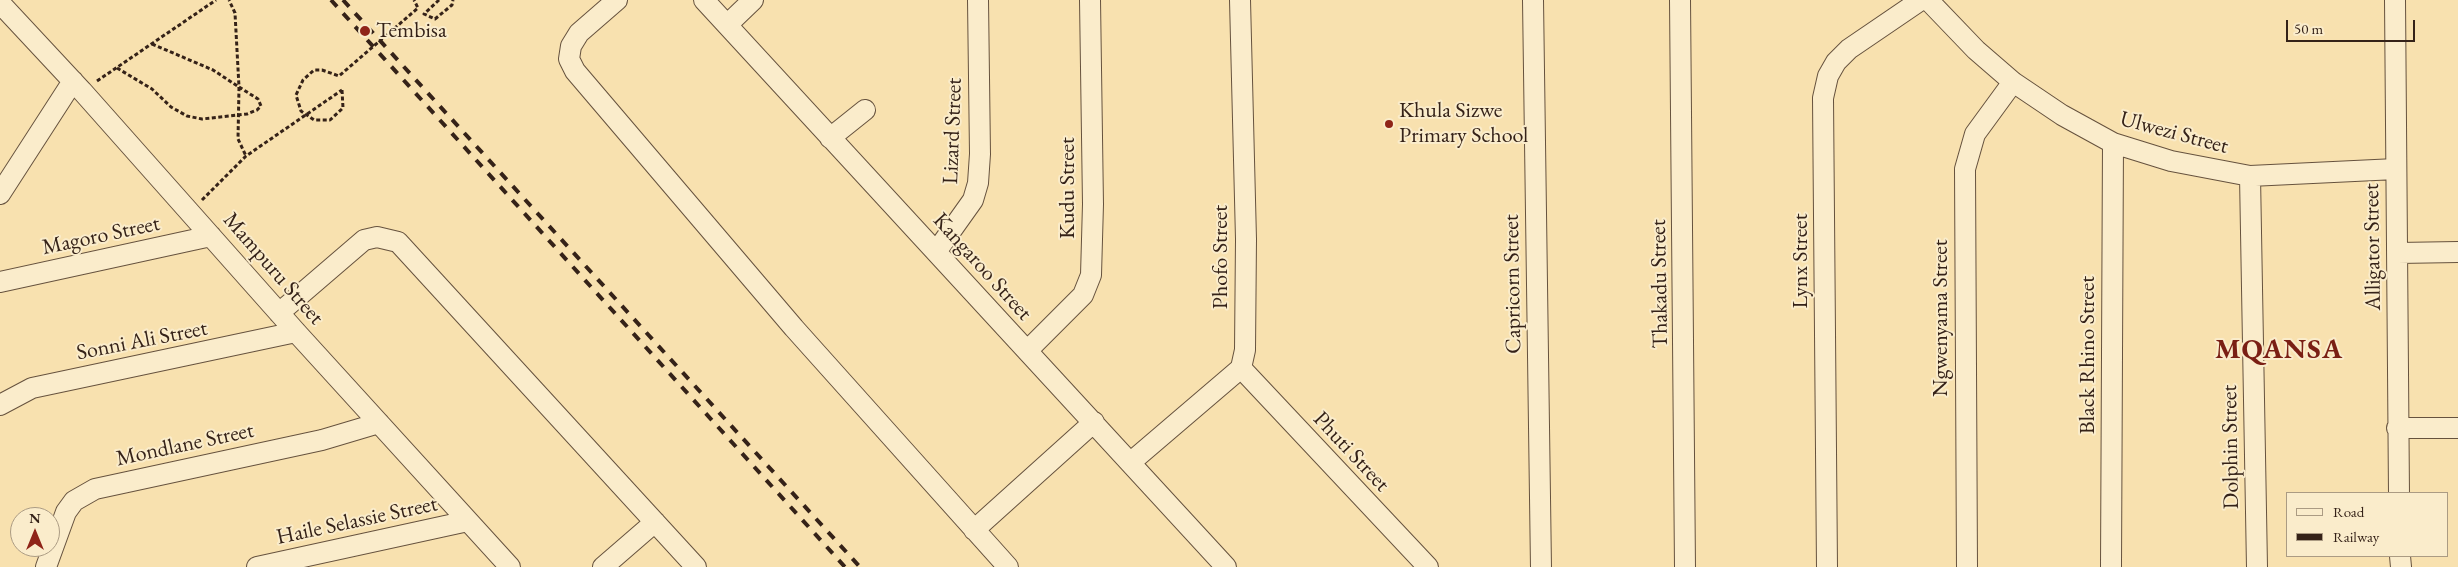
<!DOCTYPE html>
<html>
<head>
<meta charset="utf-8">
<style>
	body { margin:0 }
	#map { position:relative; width:2458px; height:567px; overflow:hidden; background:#f8e1af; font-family:"EB Garamond",serif }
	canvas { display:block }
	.legend { position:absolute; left:2286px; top:492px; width:162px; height:65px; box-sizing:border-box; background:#faeccb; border:1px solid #ab9b83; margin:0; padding:6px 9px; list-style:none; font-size:15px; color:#352218 }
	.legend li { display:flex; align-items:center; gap:10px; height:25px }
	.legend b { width:25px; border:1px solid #ab9b83 }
	.north { position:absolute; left:10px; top:507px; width:50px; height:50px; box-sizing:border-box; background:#faeccb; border:1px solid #ab9b83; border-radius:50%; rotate:0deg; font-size:14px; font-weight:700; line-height:20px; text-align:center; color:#352218 }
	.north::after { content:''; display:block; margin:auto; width:18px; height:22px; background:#8f2418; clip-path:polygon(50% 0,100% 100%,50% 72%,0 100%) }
	.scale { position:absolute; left:2286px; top:20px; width:129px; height:22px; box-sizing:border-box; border:2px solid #352218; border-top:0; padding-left:6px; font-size:15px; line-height:18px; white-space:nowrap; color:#352218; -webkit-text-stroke:4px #faeccb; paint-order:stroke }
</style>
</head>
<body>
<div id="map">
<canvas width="2458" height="567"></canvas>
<ul class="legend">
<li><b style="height:6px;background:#faeccb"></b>Road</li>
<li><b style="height:6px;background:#352218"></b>Railway</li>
</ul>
<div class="north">N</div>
<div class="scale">50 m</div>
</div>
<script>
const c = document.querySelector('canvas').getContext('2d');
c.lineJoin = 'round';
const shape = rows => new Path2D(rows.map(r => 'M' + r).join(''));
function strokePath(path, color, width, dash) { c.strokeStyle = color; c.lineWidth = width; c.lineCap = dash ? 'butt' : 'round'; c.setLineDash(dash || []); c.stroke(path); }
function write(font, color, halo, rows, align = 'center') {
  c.font = font + ' "EB Garamond",serif'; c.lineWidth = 4; c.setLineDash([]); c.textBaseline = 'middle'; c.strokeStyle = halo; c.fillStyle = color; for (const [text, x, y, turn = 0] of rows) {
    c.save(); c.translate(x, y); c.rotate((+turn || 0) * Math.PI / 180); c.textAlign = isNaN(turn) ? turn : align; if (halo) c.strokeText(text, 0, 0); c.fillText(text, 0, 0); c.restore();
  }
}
const minor = shape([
	[617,0,579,33,571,46,569,59,575,71,794,328,1008,567],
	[704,0,1226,567],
	[1533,0,1541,567],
	[1680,0,1685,567],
	[1928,0,1976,50,2013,82,2062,115,2113,143,2171,161,2250,176,2396,169],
	[2395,0,2399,493],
	[0,3,82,91,296,332,510,567],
	[727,25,753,0],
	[830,138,865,110],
	[2250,176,2257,567],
	[0,194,73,81],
	[936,252,973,200,978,183,980,154,978,0],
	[2398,253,2458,252],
	[0,282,211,236],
	[279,313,364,240,377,237,398,242,696,567],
	[1027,351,1083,295,1091,275,1093,204,1090,0],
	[1241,368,1428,567],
	[0,405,32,388,296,332],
	[2397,428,2458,428],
	[1131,462,1241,368,1245,350,1246,239,1240,0],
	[974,530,1094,422],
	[2400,556,2401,567],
	[46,567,66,512,74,501,95,489,322,440,379,423],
	[257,567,468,521],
	[603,567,655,522],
	[1827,567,1823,98,1828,76,1836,62,1849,49,1921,0],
	[1967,567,1965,169,1975,134,2013,82],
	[2111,567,2113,143]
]);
strokePath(minor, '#66523e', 22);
strokePath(shape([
	[439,0,424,14,435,19,452,5,453,0],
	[152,44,213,70,239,87,238,139,246,156],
	[117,68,152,89,171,107,187,116,202,119,247,114,257,110,261,106,258,99,239,87,235,13,229,0],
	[97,81,216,0],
	[202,200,246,156,342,90]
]), '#352218', 3, [4, 2.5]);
strokePath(minor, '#faeccb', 20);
strokePath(shape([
	[331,0,845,567],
	[343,0,860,567]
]), '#352218', 4, [9, 9]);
strokePath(shape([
	[342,90,343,108,330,120,314,120,301,111,296,95,303,80,314,70,322,70,339,76,418,8,414,0]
]), '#352218', 3, [4, 2.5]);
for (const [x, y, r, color] of [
	[365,31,6,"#8f2418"],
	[1389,124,5,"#8f2418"]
]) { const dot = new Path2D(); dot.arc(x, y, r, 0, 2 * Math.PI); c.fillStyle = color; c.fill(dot); strokePath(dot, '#faeccb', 2); }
write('22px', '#352218', '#faeccb', [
	["Tembisa",376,31],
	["Khula Sizwe",1399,111],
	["Primary School",1399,136]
], 'left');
write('22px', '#352218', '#faeccb', [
	["Lizard Street",953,131,-88],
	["Ulwezi Street",2174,133,15],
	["Kudu Street",1068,188,-90],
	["Magoro Street",101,236,-12],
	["Alligator Street",2373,247,-91],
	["Phofo Street",1221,257,-90],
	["Lynx Street",1801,261,-90],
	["Kangaroo Street",982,267,48],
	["Mampuru Street",273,269,49],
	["Capricorn Street",1513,284,-91],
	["Thakadu Street",1660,284,-91],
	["Ngwenyama Street",1941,318,-90],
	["Sonni Ali Street",142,341,-11],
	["Black Rhino Street",2088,355,-90],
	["Mondlane Street",185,445,-12],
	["Dolphin Street",2231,447,-91],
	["Phuti Street",1351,452,47],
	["Haile Selassie Street",357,521,-12]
]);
c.letterSpacing = '1px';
write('bold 28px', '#7a1f14', '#faeccb', [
	["MQANSA",2279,350]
]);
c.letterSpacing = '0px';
</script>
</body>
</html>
